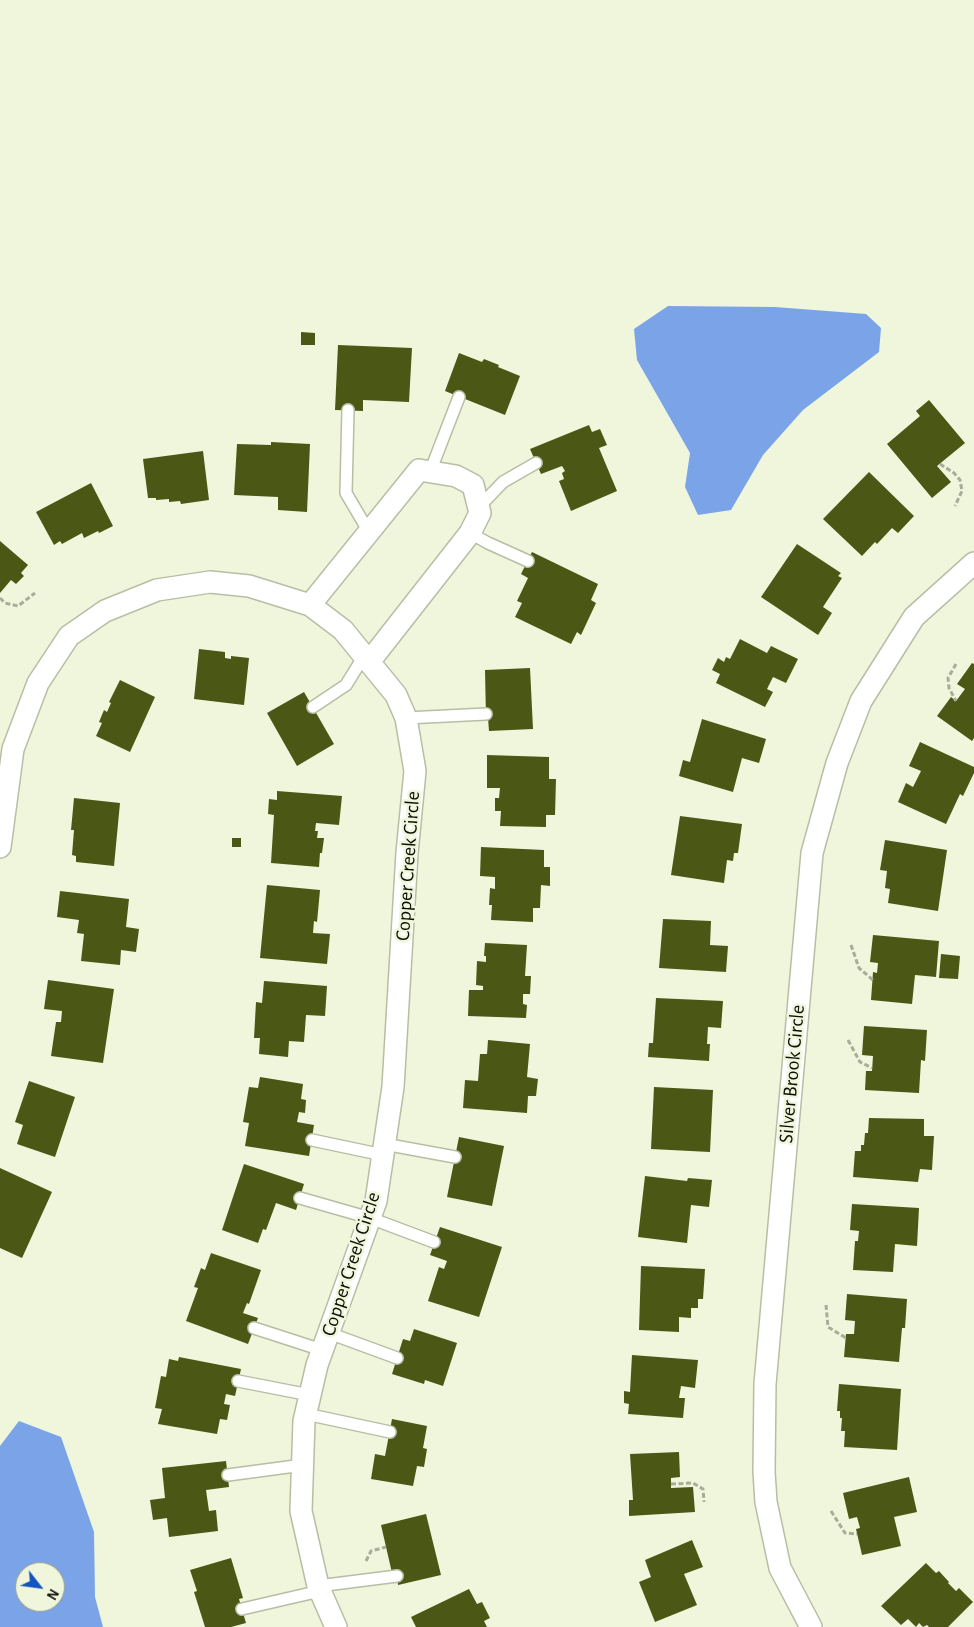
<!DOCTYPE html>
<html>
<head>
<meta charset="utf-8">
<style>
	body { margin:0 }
	#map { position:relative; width:974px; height:1627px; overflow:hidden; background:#eff6dc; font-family:"Alegreya Sans",sans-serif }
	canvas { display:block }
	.north { position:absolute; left:15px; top:1562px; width:50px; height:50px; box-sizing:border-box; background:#eff6dc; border:1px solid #959a87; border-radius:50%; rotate:120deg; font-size:14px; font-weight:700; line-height:20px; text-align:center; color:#0d0f07 }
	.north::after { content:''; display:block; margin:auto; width:18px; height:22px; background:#1454bf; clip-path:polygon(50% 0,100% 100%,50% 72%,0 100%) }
</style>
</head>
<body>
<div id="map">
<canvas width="974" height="1627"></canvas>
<div class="north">N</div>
</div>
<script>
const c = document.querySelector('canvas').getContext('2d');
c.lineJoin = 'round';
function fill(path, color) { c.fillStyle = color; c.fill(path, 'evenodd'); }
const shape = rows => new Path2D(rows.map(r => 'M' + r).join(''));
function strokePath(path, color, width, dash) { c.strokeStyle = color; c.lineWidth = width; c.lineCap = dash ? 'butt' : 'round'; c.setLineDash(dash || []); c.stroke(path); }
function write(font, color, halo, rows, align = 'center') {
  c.font = font + ' "Alegreya Sans",sans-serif'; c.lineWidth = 5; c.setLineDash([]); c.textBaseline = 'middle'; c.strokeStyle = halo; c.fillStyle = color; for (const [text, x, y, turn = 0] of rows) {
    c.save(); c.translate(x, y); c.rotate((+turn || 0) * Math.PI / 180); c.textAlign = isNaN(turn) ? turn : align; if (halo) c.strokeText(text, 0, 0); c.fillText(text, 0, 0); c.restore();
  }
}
fill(shape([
	[668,306,775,307,866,314,881,328,879,352,803,410,763,455,731,510,698,515,685,487,690,453,637,360,634,329],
	[19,1421,61,1437,94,1532,95,1597,103,1627,0,1627,0,1446],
	[25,1572,55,1572,55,1602,25,1602]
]), '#7aa3e8');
fill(shape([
	[301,332,315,333,315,345,301,345],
	[338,345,412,348,409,402,363,400,363,411,335,410],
	[459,353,482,362,484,359,499,365,498,367,520,376,505,415,445,391],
	[929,400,965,443,937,466,951,482,932,498,887,444,920,416,916,411],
	[589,425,592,432,600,429,607,445,599,448,617,491,571,511,559,481,564,479,562,473,565,471,562,466,541,474,530,449],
	[271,442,310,444,307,512,278,510,278,497,234,495,237,444,271,445],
	[203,451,209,500,181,504,180,501,169,502,169,499,156,500,156,498,148,498,143,459],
	[869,472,914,516,898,533,892,528,877,544,875,542,862,556,823,519],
	[91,483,113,526,99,533,98,531,84,538,82,533,62,544,60,541,54,545,36,512],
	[0,541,28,565,21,573,24,576,16,584,11,580,0,593],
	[797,544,841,573,838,576,842,578,823,607,832,613,818,635,761,597],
	[532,552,598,584,591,600,596,603,581,635,577,632,571,644,515,617,522,603,517,601,528,578,521,574],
	[740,639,767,653,771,646,798,659,786,683,773,677,767,689,773,692,765,707,716,683,720,674,712,670,718,658,724,662,726,657,730,659],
	[199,649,225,652,225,658,231,659,231,656,249,658,244,705,194,699],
	[972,663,974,664,974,738,972,741,937,716,951,697,956,701,965,689,957,684],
	[530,668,533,729,489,731,488,718,486,718,485,670],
	[120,680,155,697,130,752,96,736,102,723,99,722,104,710,107,712,111,703,109,702],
	[304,692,334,744,297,766,267,713],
	[702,719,766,739,759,763,742,758,733,792,679,776,683,760,690,762],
	[920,742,974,767,974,773,963,796,960,794,946,824,898,802,906,783,913,787,921,771,909,766],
	[487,755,549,757,549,779,556,779,555,815,546,815,546,827,500,826,501,811,495,811,495,798,499,798,500,788,487,788],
	[277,791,342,796,339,825,316,823,315,831,318,831,317,838,324,838,322,853,320,853,319,867,271,863,274,815,268,814,269,799,277,800],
	[74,798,120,803,114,866,76,862,76,856,72,855,74,830,71,830],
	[680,816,742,824,738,853,734,853,733,861,727,860,724,883,671,875],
	[232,838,241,838,241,847,232,847],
	[885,840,947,850,938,911,888,903,890,889,885,888,887,871,880,870],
	[481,847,544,850,544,867,550,867,550,886,541,885,540,908,533,908,533,922,491,920,492,905,489,905,490,888,495,889,495,877,480,876],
	[267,885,320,890,317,922,314,921,313,933,330,934,327,964,260,958],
	[60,891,129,899,126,927,139,929,136,952,121,950,120,965,81,961,84,934,77,933,79,920,57,917],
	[663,919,711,921,710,945,728,946,726,972,659,968],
	[873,935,939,941,936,977,915,975,912,1004,871,1000,873,972,877,973,878,963,870,962],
	[485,943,527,945,525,976,531,976,530,994,523,994,523,1004,527,1005,526,1018,468,1016,469,990,483,990,483,986,476,985,477,961,486,962,486,956,484,956],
	[941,954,960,956,958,979,939,978],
	[48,980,114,989,103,1063,51,1056,56,1022,61,1022,62,1011,44,1009],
	[264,981,327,986,325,1016,306,1015,304,1042,289,1041,288,1057,259,1054,260,1038,254,1038,256,1002,262,1003],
	[656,998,723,1001,721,1028,708,1027,707,1044,710,1044,709,1061,648,1057,649,1043,653,1043],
	[864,1026,927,1030,925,1061,921,1060,919,1093,865,1090,866,1071,872,1071,873,1056,862,1055],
	[488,1040,530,1044,527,1077,538,1079,536,1096,528,1096,527,1113,463,1108,465,1080,478,1081,480,1054,487,1054],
	[260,1077,303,1084,301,1099,306,1100,305,1113,299,1112,297,1122,314,1125,309,1156,245,1146,249,1123,243,1122,249,1087,258,1088],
	[29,1081,75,1097,55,1157,17,1144,23,1125,15,1122],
	[654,1087,713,1090,710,1152,651,1149],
	[869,1118,924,1119,924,1136,934,1136,932,1170,920,1169,918,1182,853,1177,855,1151,861,1151,861,1145,864,1145,865,1133,868,1133],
	[459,1137,504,1146,492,1206,447,1197],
	[244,1164,304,1184,296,1210,276,1203,266,1230,263,1229,258,1243,222,1230],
	[0,1168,52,1192,22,1258,0,1248],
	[645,1176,687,1181,688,1178,712,1180,709,1207,691,1205,687,1243,638,1237],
	[852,1204,919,1208,917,1246,895,1244,893,1272,853,1270,855,1241,858,1241,859,1231,850,1230],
	[440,1227,502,1247,479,1317,428,1301,439,1267,444,1269,447,1261,430,1255],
	[211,1253,261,1270,249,1304,247,1303,243,1313,258,1318,248,1344,186,1321,198,1288,194,1287,201,1268,205,1270],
	[641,1266,705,1269,703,1299,698,1299,698,1308,691,1308,691,1318,679,1317,679,1332,639,1330],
	[847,1294,907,1299,905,1328,902,1328,899,1362,844,1357,846,1334,854,1334,855,1321,845,1320],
	[414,1329,457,1343,443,1386,425,1380,424,1384,392,1374,403,1339,410,1341],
	[632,1355,698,1360,695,1388,681,1386,679,1398,685,1398,683,1418,628,1414,629,1404,624,1403,624,1391,630,1392],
	[179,1357,241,1369,235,1396,226,1394,224,1404,230,1405,227,1420,220,1419,217,1434,158,1424,162,1409,155,1408,161,1376,166,1377,169,1359,178,1361],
	[839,1384,901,1389,897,1450,844,1447,845,1431,841,1431,842,1418,840,1418,840,1411,837,1411],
	[392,1419,427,1426,423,1448,427,1449,424,1467,417,1466,413,1486,371,1479,375,1454,385,1456],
	[679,1452,680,1477,671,1478,671,1488,693,1487,695,1512,629,1516,629,1500,633,1500,630,1454],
	[226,1461,229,1487,206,1490,209,1511,216,1510,218,1531,169,1537,167,1518,153,1520,150,1500,165,1498,162,1468],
	[909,1477,917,1512,894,1517,901,1546,862,1555,856,1529,860,1528,857,1517,849,1519,843,1493],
	[426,1514,441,1575,398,1585,397,1576,392,1573,381,1525],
	[692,1540,703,1567,684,1574,697,1605,655,1622,639,1582,651,1577,645,1560],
	[231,1558,243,1598,239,1599,246,1623,231,1627,205,1627,194,1592,197,1591,190,1570],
	[926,1563,936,1573,939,1571,949,1582,948,1583,956,1591,959,1588,973,1602,948,1627,929,1627,927,1625,923,1627,919,1623,916,1627,908,1619,901,1625,881,1606],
	[469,1589,477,1604,482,1602,490,1618,484,1621,487,1627,416,1627,411,1617]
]), '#4b5715');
const lane = shape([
	[348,410,346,493,369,532],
	[430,472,459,397],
	[479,507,503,482,536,463],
	[470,533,488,543,528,561],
	[313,707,346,685,364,656],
	[406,718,486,714],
	[312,1140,383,1155],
	[384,1144,455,1157],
	[300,1198,370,1218,434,1242],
	[254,1328,322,1350],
	[329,1333,397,1358],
	[238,1381,310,1395],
	[306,1414,390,1432],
	[228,1475,303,1465],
	[318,1586,397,1576],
	[242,1609,320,1591]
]);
const street = shape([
	[310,605,419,470,456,476,473,485,480,513,470,533,369,662],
	[0,847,13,749,38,683,69,636,105,611,157,590,210,582,249,586,310,605,343,630,396,695,406,718,415,771,407,853,393,1087,376,1201,317,1365,304,1421,301,1511,318,1586,336,1627],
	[811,1627,780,1568,766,1502,764,1472,765,1384,812,853,837,763,861,701,914,617,974,563]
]);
strokePath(lane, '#b7bea5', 14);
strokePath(street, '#b7bea5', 24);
strokePath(shape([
	[940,464,954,473,960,480,962,491,955,506],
	[0,598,5,603,18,606,35,593],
	[956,664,948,678,949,688,956,701],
	[851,945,859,968,873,980],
	[848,1040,860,1062,872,1068],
	[826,1305,828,1327,846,1338],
	[671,1484,693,1483,703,1489,704,1502],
	[831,1511,845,1533,857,1534],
	[366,1561,371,1551,386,1547]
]), '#a8ad99', 3, [5, 2.5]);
strokePath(lane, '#fff', 11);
strokePath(street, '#fff', 21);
write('20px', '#0d0f07', '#eff6dc', [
	["Copper Creek Circle",408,866,-86],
	["Silver Brook Circle",792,1074,-85],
	["Copper Creek Circle",351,1264,-72]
]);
</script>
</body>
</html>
